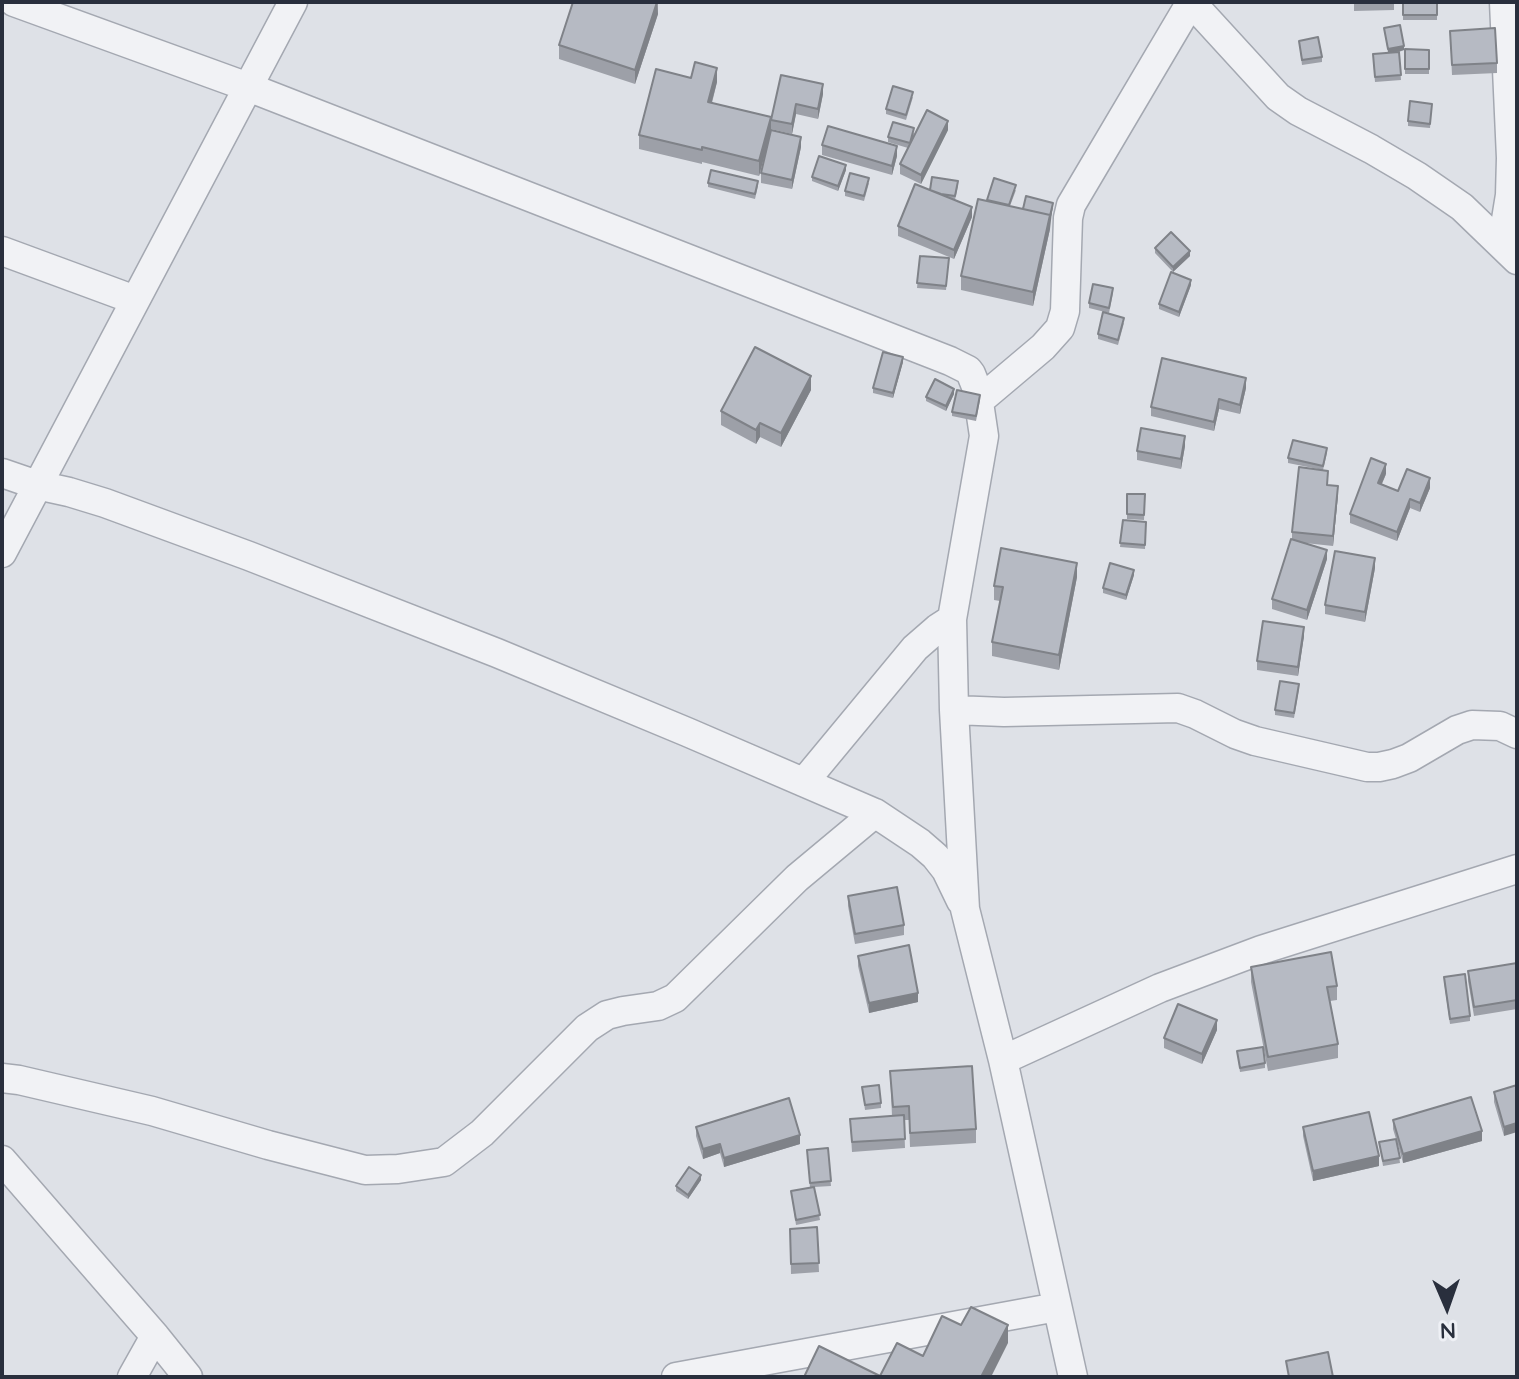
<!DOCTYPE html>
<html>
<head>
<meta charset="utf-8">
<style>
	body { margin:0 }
	#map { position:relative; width:1519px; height:1379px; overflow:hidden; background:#dee1e7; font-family:Quicksand,sans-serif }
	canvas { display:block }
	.frame { position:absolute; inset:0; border:4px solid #292f3d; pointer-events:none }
	.north { position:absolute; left:1407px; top:1267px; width:80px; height:80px; -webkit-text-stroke:6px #eef0f5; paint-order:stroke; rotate:178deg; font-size:22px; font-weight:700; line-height:32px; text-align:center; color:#292f3d }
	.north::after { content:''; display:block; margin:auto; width:28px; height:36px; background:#292f3d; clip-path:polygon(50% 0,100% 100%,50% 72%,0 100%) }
</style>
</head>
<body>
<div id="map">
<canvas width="1519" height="1379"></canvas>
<div class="frame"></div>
<div class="north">N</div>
</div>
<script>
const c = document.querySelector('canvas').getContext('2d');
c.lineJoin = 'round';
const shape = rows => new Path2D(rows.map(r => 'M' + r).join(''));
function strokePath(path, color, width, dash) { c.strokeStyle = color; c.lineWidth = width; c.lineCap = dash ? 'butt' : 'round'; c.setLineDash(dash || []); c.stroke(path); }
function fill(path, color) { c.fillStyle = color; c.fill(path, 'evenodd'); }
const minor = shape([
	[14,2,248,87,950,361,968,370,971,374,977,389,984,436,952,619,954,710,965,909,1003,1060,1073,1377],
	[1191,2,1278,97,1298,111,1371,149,1417,176,1462,207,1517,260],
	[1502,244,1510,195,1511,158,1504,2],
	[2,251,135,300],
	[979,401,1043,347,1060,328,1065,311,1068,218,1071,205,1191,2],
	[2,473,37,485,69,492,105,503,249,556,497,653,687,732,875,813,920,843,935,856,946,870,961,901],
	[2,553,293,2],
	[954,710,1004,712,1178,708,1195,714,1235,734,1255,741,1367,767,1379,767,1393,764,1409,758,1457,730,1472,725,1500,726,1517,734],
	[804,782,915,648,938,628,952,619],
	[1003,1060,1160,988,1261,950,1517,869],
	[2,1078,19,1080,152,1111,268,1145,365,1170,398,1169,444,1162,482,1133,587,1028,607,1015,623,1011,658,1006,675,998,797,878,875,813],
	[2,1160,155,1336,188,1377],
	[132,1377,155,1336],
	[676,1377,1057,1307]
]);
strokePath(minor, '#a4a8b1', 31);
strokePath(minor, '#f1f2f5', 28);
fill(shape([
	[658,2,658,14,635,84,559,59,559,45],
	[1354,2,1394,2,1394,10,1354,11],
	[1403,2,1437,2,1437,20,1403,20],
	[1384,28,1404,50,1399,52,1401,80,1375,82,1373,59,1388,53],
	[1450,31,1497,63,1497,73,1452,75],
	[1299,41,1322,57,1322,62,1302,65],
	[1405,49,1429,50,1429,74,1405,74],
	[781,75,823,94,818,119,796,114,792,134,771,129,771,120],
	[691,78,717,82,712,103,801,147,792,189,761,183,761,173,771,132,759,176,702,162,702,164,639,149,639,135],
	[913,97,906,120,886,114,886,109],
	[1432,104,1430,128,1408,126,1408,121],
	[948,130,921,184,900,174,900,164,908,148,888,142,888,137,914,133,913,139],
	[822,145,897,156,892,175,822,155],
	[846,170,838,191,812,181,812,177],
	[708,183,758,186,755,199,708,187],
	[869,183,864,201,845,196,845,191],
	[958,186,955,200,972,217,954,259,898,236,898,226,930,190],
	[1016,190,1010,206,1023,209,1053,208,1050,221,1050,229,1033,306,961,290,961,276,987,201],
	[1155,248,1190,256,1173,272,1155,253],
	[920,256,949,258,946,290,917,288],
	[1191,285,1179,317,1159,309,1159,304],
	[1113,293,1109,313,1089,308,1089,303],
	[1124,323,1118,345,1098,339,1098,334],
	[903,362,893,398,873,393,873,388],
	[1246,388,1240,414,1219,409,1214,431,1151,416,1151,407],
	[811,390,781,447,760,437,756,444,721,425,721,411],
	[954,394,946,411,926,401,926,397],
	[980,400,976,421,952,416,952,412],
	[1185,446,1181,469,1137,460,1137,451],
	[1327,453,1323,470,1328,485,1338,495,1333,546,1305,543,1327,559,1307,620,1272,609,1272,599,1292,539,1292,532,1318,469,1288,463,1288,458],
	[1386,474,1382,484,1398,491,1430,488,1420,512,1410,508,1397,541,1350,523,1350,514],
	[1127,494,1145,494,1144,520,1127,519],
	[1123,520,1146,522,1145,549,1120,547],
	[1375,568,1365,622,1325,614,1325,605],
	[1134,575,1126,600,1103,593,1103,588],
	[1077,577,1059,670,992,656,992,642,1000,601,994,600,994,586],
	[1304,636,1298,676,1257,670,1257,661],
	[1299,689,1294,718,1275,715,1275,710],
	[848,896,904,925,904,935,855,944,848,906],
	[858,956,918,1002,869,1013,858,966],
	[1517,963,1517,1009,1474,1016,1468,981,1468,971],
	[1251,967,1337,986,1337,1000,1330,1001,1338,1044,1338,1058,1268,1071,1251,982],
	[1444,982,1470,1016,1470,1021,1450,1024],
	[1217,1030,1202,1064,1164,1048,1164,1038],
	[1237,1051,1265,1063,1265,1068,1240,1072],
	[890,1071,976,1129,976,1143,910,1147,909,1120,904,1120,905,1148,852,1152,850,1119,892,1116],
	[1517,1085,1504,1136,1494,1102,1494,1092],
	[862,1087,881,1103,881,1108,865,1110],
	[1393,1120,1482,1141,1403,1163,1397,1141,1400,1163,1383,1166,1379,1142,1396,1139,1393,1129],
	[696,1127,800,1144,724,1167,720,1153,703,1159,696,1136],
	[1303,1127,1379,1166,1313,1181,1303,1136],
	[828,1148,831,1186,814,1187,820,1220,796,1225,791,1191,810,1188,807,1150],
	[701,1180,688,1199,676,1191,676,1186],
	[817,1227,819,1272,791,1274,790,1229]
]), '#9da0a8');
fill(shape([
	[657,2,658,14,635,84,635,70],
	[1404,46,1404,50,1388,54,1388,49],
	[717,68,717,82,708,116,708,102],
	[823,84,823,94,818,119,818,109],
	[796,104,796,114,792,134,792,124],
	[771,117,771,132,759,176,759,161],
	[948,121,948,130,921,184,921,175],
	[801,137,801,147,792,189,792,180],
	[897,146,897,156,892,175,892,166],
	[846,165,846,170,838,191,838,186],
	[1053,203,1050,229,1033,306,1033,292],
	[972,207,972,217,954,259,954,250],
	[1190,251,1190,256,1173,272,1173,267],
	[1191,280,1191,285,1179,317,1179,312],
	[903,357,903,362,893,398,893,393],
	[811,376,811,390,781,447,781,433],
	[1246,378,1246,388,1240,414,1240,405],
	[954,389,954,394,946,411,946,406],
	[1219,399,1219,409,1214,431,1214,422],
	[760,423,760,437,756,444,756,430],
	[1185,436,1185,446,1181,469,1181,459],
	[1386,464,1386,474,1378,492,1378,483],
	[1430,478,1430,488,1420,512,1420,503],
	[1338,486,1338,495,1333,546,1333,536],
	[1410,499,1410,508,1397,541,1397,532],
	[1327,550,1327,559,1307,620,1307,610],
	[1375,558,1375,568,1365,622,1365,612],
	[1077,563,1077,577,1059,670,1059,655],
	[1134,570,1134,575,1126,600,1126,595],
	[1304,627,1304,636,1298,676,1298,667],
	[918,993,918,1002,869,1013,869,1003],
	[1217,1020,1217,1030,1202,1064,1202,1054],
	[1517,1123,1517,1132,1504,1136,1504,1127],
	[1482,1131,1482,1141,1403,1163,1403,1154],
	[800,1135,800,1144,724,1167,724,1158],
	[720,1144,720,1153,703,1159,703,1149],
	[1379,1156,1379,1166,1313,1181,1313,1171],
	[701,1175,701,1180,688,1199,688,1195],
	[1008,1325,1008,1343,991,1377,981,1377]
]), '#7f8288');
const building = shape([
	[573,2,657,2,635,70,559,45,573,2],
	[1403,2,1437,2,1437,15,1403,15,1403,2],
	[1400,25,1404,46,1388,49,1384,28,1400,25],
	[1495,28,1497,63,1452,65,1450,31,1495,28],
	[1318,37,1322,57,1302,60,1299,41,1318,37],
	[1405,49,1429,50,1429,69,1405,69,1405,49],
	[1399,52,1401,75,1375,77,1373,54,1399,52],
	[695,62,717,68,708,102,771,117,759,161,702,147,702,150,639,135,656,69,691,78,695,62],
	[781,75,823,84,818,109,796,104,792,124,771,120,781,75],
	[893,86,913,92,906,115,886,109,893,86],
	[1410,101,1432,104,1430,124,1408,121,1410,101],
	[927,110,948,121,921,175,900,164,927,110],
	[893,122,914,128,910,143,888,137,893,122],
	[828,126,897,146,892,166,822,145,828,126],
	[771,130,801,137,792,180,761,173,771,130],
	[819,156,846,165,838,186,812,177,819,156],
	[711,170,758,181,755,194,708,183,711,170],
	[850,173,869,178,864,196,845,191,850,173],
	[932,177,958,181,955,196,941,194,930,190,932,177],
	[994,178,1016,185,1009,205,987,200,994,178],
	[915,184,972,207,954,250,898,226,915,184],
	[1026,196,1053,203,1050,216,1050,215,1023,209,1026,196],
	[978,199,1050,215,1033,292,961,276,978,199],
	[1171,232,1190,251,1173,267,1155,248,1171,232],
	[920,256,949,258,946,286,917,283,920,256],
	[1171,272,1191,280,1179,312,1159,304,1171,272],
	[1093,284,1113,288,1109,308,1089,303,1093,284],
	[1103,312,1124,318,1118,340,1098,334,1103,312],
	[755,347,811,376,781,433,760,423,756,430,721,411,755,347],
	[883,352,903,357,893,393,873,388,883,352],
	[1162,358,1246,378,1240,405,1219,399,1214,422,1151,407,1162,358],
	[935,379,954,389,946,406,926,397,935,379],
	[957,390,980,395,976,416,952,412,957,390],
	[1141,428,1185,436,1181,459,1137,451,1141,428],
	[1293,440,1327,448,1323,466,1288,458,1293,440],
	[1371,458,1386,464,1378,483,1398,491,1407,469,1430,478,1420,503,1410,499,1397,532,1350,514,1371,458],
	[1299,467,1328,471,1327,485,1338,486,1333,536,1292,532,1299,467],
	[1127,494,1145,494,1144,515,1127,514,1127,494],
	[1123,520,1146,522,1145,545,1120,543,1123,520],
	[1291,539,1327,550,1307,610,1272,599,1291,539],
	[1001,548,1077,563,1059,655,992,642,1003,587,994,586,1001,548],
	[1335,551,1375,558,1365,612,1325,605,1335,551],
	[1110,563,1134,570,1126,595,1103,588,1110,563],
	[1263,621,1304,627,1298,667,1257,661,1263,621],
	[1280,681,1299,684,1294,713,1275,710,1280,681],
	[897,887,904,925,855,934,848,896,897,887],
	[909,945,918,993,869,1003,858,956,909,945],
	[1331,952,1337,986,1327,987,1338,1044,1268,1057,1251,967,1331,952],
	[1517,963,1517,1000,1474,1007,1468,971,1517,963],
	[1465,974,1470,1016,1450,1019,1444,977,1465,974],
	[1178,1004,1217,1020,1202,1054,1164,1038,1178,1004],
	[1263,1047,1265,1063,1240,1068,1237,1051,1263,1047],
	[972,1066,976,1129,910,1133,909,1106,893,1107,890,1071,972,1066],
	[879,1085,881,1103,865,1105,862,1087,879,1085],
	[1517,1085,1517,1123,1504,1127,1494,1092,1517,1085],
	[1471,1097,1482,1131,1403,1154,1393,1120,1471,1097],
	[789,1098,800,1135,724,1158,720,1144,703,1149,696,1127,789,1098],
	[1369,1112,1379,1156,1313,1171,1303,1127,1369,1112],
	[904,1115,905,1139,852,1142,850,1119,904,1115],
	[1396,1139,1400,1158,1383,1161,1379,1142,1396,1139],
	[828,1148,831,1181,810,1183,807,1150,828,1148],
	[689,1167,701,1175,688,1195,676,1186,689,1167],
	[814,1187,820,1215,796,1220,791,1191,814,1187],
	[817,1227,819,1263,791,1264,790,1229,817,1227],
	[971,1307,1008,1325,981,1377,804,1377,819,1346,880,1376,897,1343,923,1356,942,1316,961,1325,971,1307],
	[1328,1352,1333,1377,1289,1377,1286,1361,1328,1352]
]);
fill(building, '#b6bac3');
strokePath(building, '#7f8288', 2);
</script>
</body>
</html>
